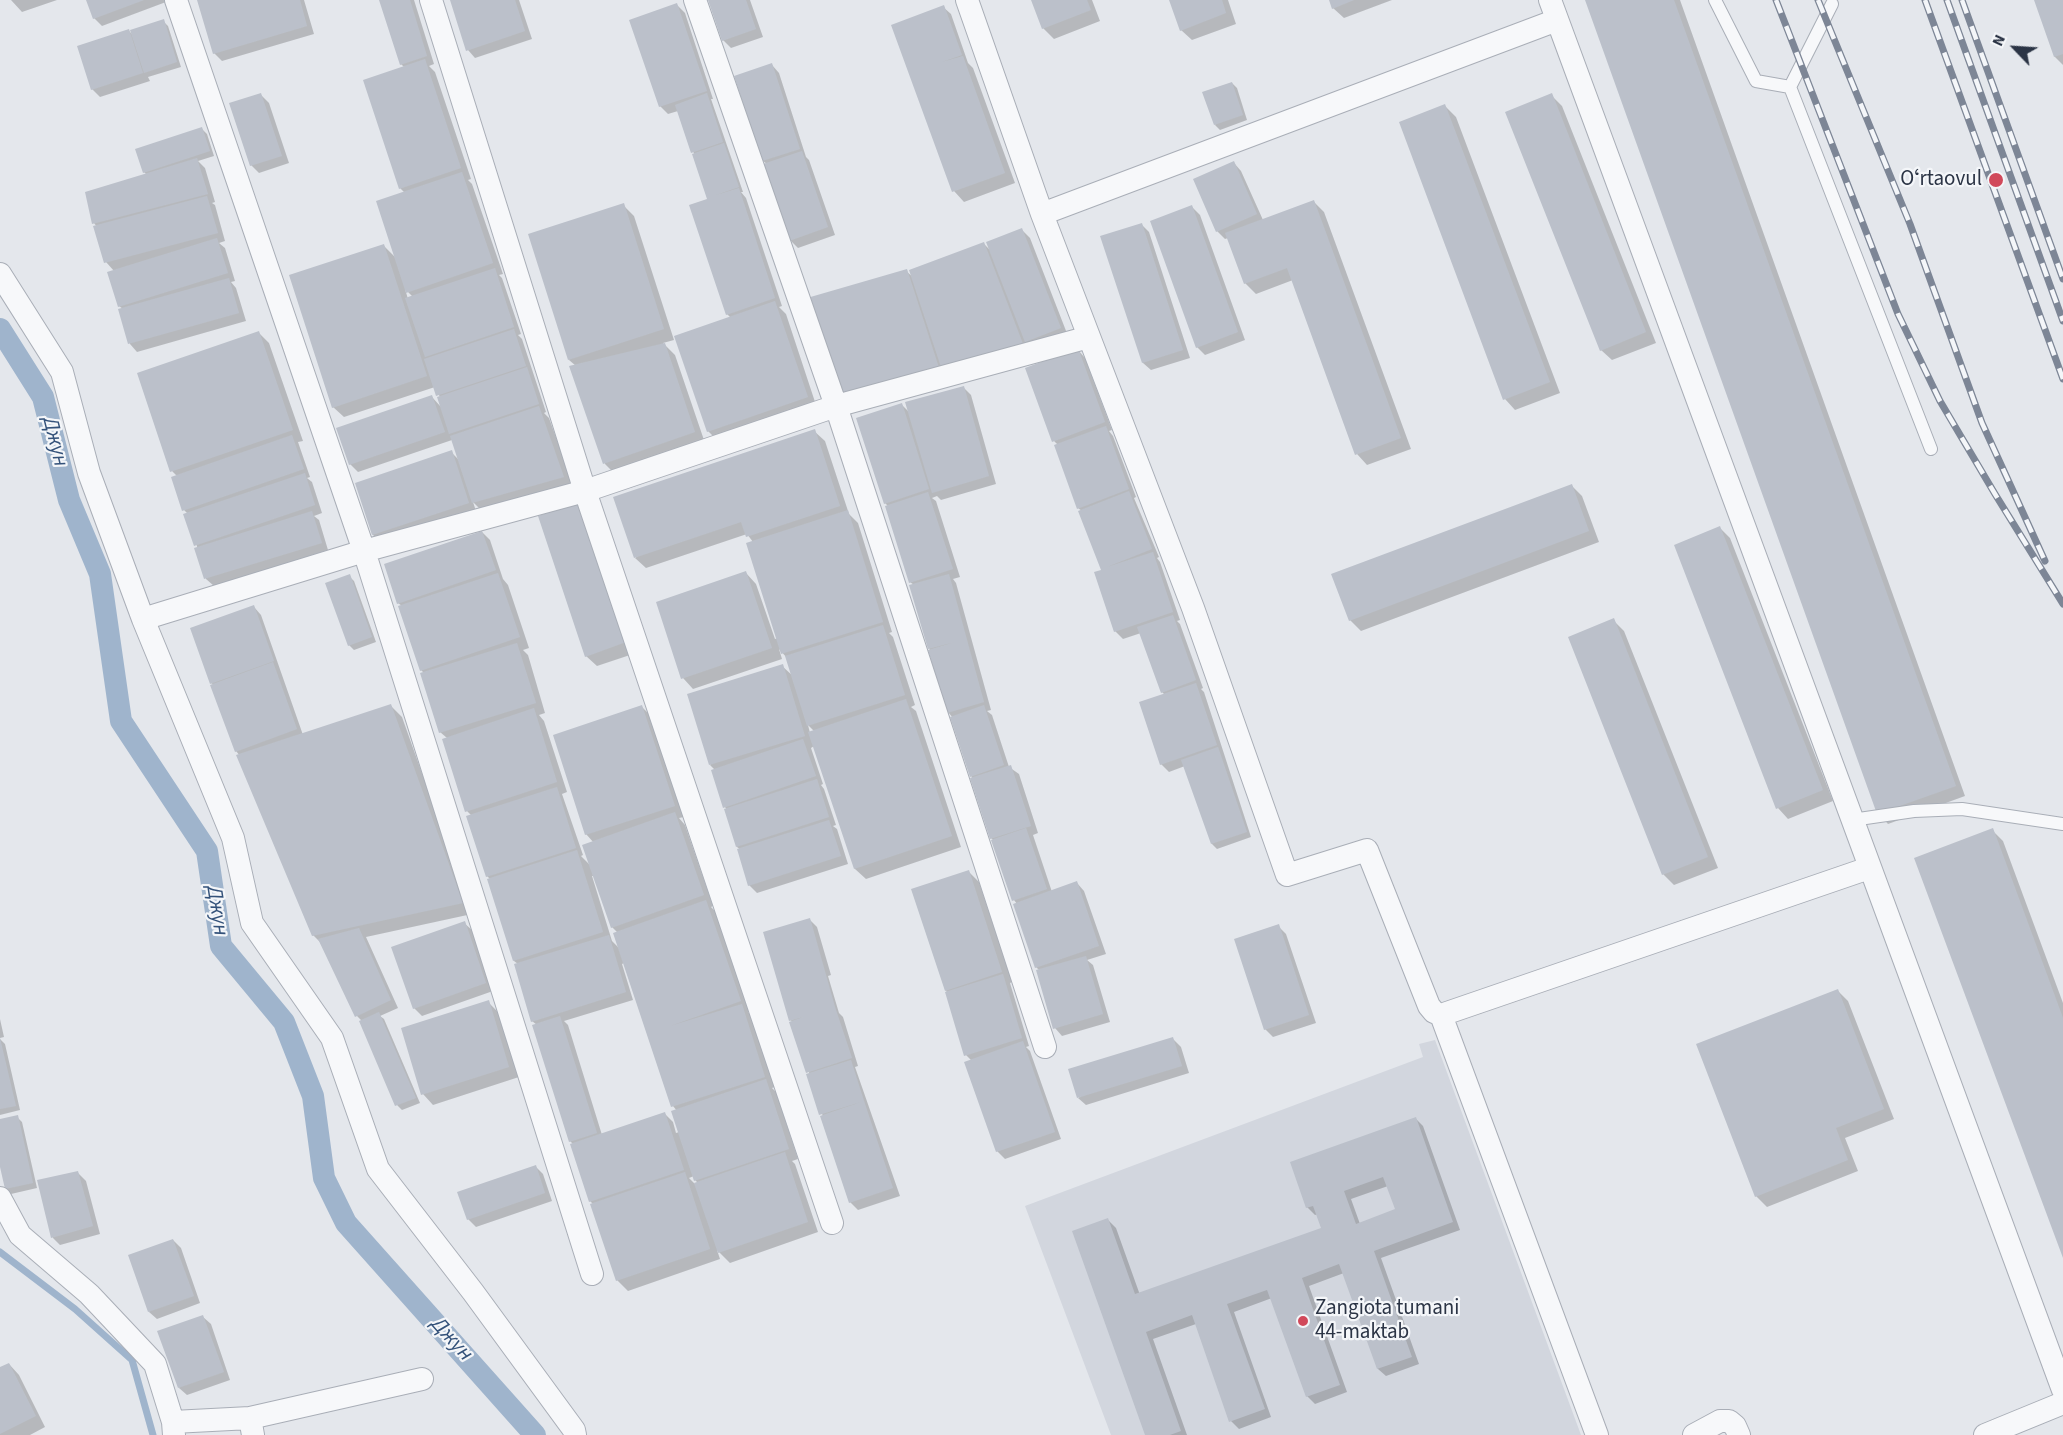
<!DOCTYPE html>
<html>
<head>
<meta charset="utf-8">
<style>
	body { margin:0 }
	#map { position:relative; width:2063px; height:1435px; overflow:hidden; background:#e4e7ec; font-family:"Source Sans 3",sans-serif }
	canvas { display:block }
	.north { position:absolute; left:1985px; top:18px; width:60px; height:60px; -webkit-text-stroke:4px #f4f6f9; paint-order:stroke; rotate:295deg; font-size:16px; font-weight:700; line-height:24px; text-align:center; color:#2b3445 }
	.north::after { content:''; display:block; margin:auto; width:21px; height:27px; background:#2b3445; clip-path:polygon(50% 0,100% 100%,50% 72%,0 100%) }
</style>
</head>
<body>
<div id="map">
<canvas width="2063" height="1435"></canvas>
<div class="north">N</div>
</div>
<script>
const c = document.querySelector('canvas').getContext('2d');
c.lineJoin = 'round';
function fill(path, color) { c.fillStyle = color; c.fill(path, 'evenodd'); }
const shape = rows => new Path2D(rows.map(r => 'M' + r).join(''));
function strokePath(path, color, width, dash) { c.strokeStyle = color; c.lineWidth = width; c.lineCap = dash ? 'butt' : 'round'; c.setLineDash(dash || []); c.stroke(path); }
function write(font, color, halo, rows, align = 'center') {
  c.font = font + ' "Source Sans 3",sans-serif'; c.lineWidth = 4.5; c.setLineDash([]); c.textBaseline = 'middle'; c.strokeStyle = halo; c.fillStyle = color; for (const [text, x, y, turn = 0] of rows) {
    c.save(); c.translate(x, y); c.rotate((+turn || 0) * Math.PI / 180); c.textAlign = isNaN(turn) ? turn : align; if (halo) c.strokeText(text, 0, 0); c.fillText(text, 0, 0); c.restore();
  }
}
fill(shape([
	[1435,1040,1581,1435,1111,1435,1025,1206,1423,1057,1419,1044]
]), '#d2d6de');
fill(shape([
	[11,0,57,0,22,12],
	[87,0,166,0,166,2,102,26,94,18],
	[198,0,304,0,314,34,222,61,214,53],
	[381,0,414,0,434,64,429,66,435,72,471,179,468,180,472,184,503,274,499,275,502,278,521,334,518,335,522,339,546,412,544,413,549,418,574,487,484,513,473,502,476,511,381,543,373,535,357,483,451,452,459,460,452,440,358,472,350,464,432,397,441,407,440,397,435,387,344,417,333,407,383,245,396,258,405,193,400,188,405,68,401,64],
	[405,289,413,297,408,299],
	[451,0,519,0,532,39,475,58,468,50],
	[709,0,750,0,763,37,731,48,723,40],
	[1033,0,1092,0,1100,21,1054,39,1043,28],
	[1170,0,1228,0,1236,24,1192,40,1181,30],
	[1330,0,1392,0,1344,18,1333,8],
	[1587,0,1680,0,1965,796,1888,824,1878,813],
	[2036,0,2063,0,2063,65,2055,57],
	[677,5,685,13,713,99,711,99,743,192,741,192,746,198,782,306,779,307,786,314,817,408,718,441,708,431,731,318,727,314,711,199,678,111,668,114,660,106],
	[943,7,951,14,968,63,973,68,1015,183,964,202,954,191,912,76],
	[163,21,168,26,181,67,148,77,150,81,100,97,92,89,129,31,134,36],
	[772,65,779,73,806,157,809,160,835,235,798,248,790,240,767,164,763,161,736,77],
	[1232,83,1237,88,1247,120,1220,130,1215,125],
	[261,95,269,103,289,163,259,173,251,165],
	[1551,95,1562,106,1656,343,1612,360,1601,350],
	[1445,106,1456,117,1560,393,1515,410,1505,399],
	[202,129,207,134,214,156,198,161,205,168,215,202,212,203,215,205,225,241,219,243,225,248,235,281,231,282,236,288,246,321,137,352,130,344,120,310,123,309,119,306,114,271,106,262,97,227,94,223,147,175,144,172],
	[1234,163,1241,171,1263,220,1314,202,1324,212,1411,449,1367,465,1357,454,1293,280,1256,294,1245,283,1228,238,1225,239,1217,231],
	[623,205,634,216,674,340,663,343,675,355,705,443,615,474,605,464,571,367,576,366,569,360],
	[1192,207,1200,215,1245,340,1205,355,1197,347],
	[1141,224,1149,232,1190,358,1151,370,1143,363],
	[1022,230,1030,238,1068,336,853,408,906,271,914,278,984,244,992,252],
	[259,333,269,343,303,441,298,442,310,477,307,478,312,482,322,513,314,516,319,520,328,550,214,586,206,579,188,514,184,510,177,476,172,471],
	[1078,350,1085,358,1112,430,1109,431,1113,436,1136,497,1134,498,1159,557,1157,558,1160,562,1180,620,1177,621,1180,624,1203,688,1201,689,1204,692,1251,837,1217,849,1212,844,1185,766,1169,772,1161,764,1165,695,1162,692,1141,633,1123,639,1115,631,1103,571,1082,511,1078,508,1058,445,1054,441],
	[963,387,971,395,996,484,941,500,937,496,932,498,936,501,960,577,953,579,956,583,991,710,987,711,992,715,1009,767,1019,774,1038,833,1033,835,1052,892,1077,883,1084,891,1106,954,1087,960,1093,965,1110,1022,1062,1036,1055,1028,1040,971,1036,967,1017,904,1014,900,994,841,991,838,953,718,948,712,911,586,914,585,910,582,888,506,885,503,902,405,910,413],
	[814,431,825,441,849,514,858,523,892,632,889,633,893,637,915,705,911,707,916,711,961,847,866,879,855,869,814,746,811,748,823,784,821,785,824,789,836,825,833,826,837,829,848,864,757,893,749,885,741,850,737,847,727,810,725,807,715,770,710,765,782,666,793,676,787,658,779,649,782,659,693,689,683,678,746,573,756,584,775,639,778,638,753,542,747,534,646,568,635,558],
	[808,725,815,732,810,733],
	[1572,486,1582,496,1599,542,1361,631,1350,620],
	[540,517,636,653,597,666,586,656],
	[1720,528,1730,538,1833,801,1788,819,1778,808],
	[482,532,490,540,503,579,508,585,529,648,523,650,528,655,545,713,539,715,544,721,567,792,562,794,583,855,581,856,591,866,594,843,586,834,642,707,653,718,684,817,679,818,685,825,713,906,711,907,716,912,751,1011,748,1012,752,1016,775,1087,772,1088,776,1092,798,1159,792,1161,795,1164,818,1232,730,1263,717,1250,720,1259,628,1291,617,1280,594,1205,590,1201,574,1145,570,1141,537,1025,532,1021,518,964,514,961,491,880,487,876,472,816,467,811,447,738,440,732,424,673,421,670,402,606,398,603],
	[592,876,594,876,612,927,618,933,619,948,612,941],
	[624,963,673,1106,677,1111,679,1132,676,1133,673,1122,665,1114,602,1135,568,1025,564,1021,633,1000,622,964],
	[694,1176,695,1180,698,1183,695,1184,689,1178],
	[349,576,354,581,376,642,354,650,349,645],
	[254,607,261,615,303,735,391,706,402,717,472,914,366,937,398,1008,380,1016,384,1019,420,1103,402,1110,397,1105,362,1021,357,1016,320,942,313,935,240,756,236,751,214,685,211,683],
	[1613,620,1624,631,1718,868,1674,885,1663,874],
	[1992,830,2003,841,2063,1003,2063,1254],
	[968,871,979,882,1012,982,1010,983,1029,1046,1026,1047,1030,1051,1061,1139,1005,1159,997,1151,972,1061,966,1055,946,990],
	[809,919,817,927,831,975,828,976,839,1013,843,1017,858,1066,855,1067,900,1196,858,1210,850,1202,793,1022,790,1020],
	[464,923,472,930,493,991,422,1016,414,1008],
	[1278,926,1286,934,1316,1023,1273,1037,1265,1029],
	[1838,991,1848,1001,1894,1119,1845,1138,1858,1171,1767,1207,1756,1196],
	[488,1002,499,1013,519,1077,433,1105,423,1094],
	[0,1019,4,1037,0,1038],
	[0,1039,5,1044,20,1110,0,1115],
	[1173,1039,1181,1047,1189,1073,1086,1105,1078,1098],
	[17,1117,22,1122,37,1188,11,1194,6,1189,0,1160,0,1120],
	[1415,1118,1423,1126,1460,1230,1381,1258,1419,1364,1386,1376,1378,1369,1344,1273,1309,1286,1347,1392,1315,1404,1307,1396,1272,1298,1234,1312,1271,1417,1239,1429,1231,1421,1196,1324,1153,1339,1187,1435,1147,1435,1108,1220,1116,1228,1140,1295,1323,1229,1318,1214,1315,1215,1307,1207],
	[1388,1186,1397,1210,1360,1224,1351,1199],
	[535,1166,543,1174,552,1201,476,1227,468,1219],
	[78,1173,86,1181,100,1234,60,1245,53,1238,39,1181],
	[173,1240,181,1248,200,1303,157,1319,149,1312],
	[203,1317,211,1324,230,1380,187,1395,179,1388],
	[9,1364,19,1375,45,1427,30,1435,0,1435,0,1369]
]), '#0003');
strokePath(shape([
	[0,1252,75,1309,132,1360,153,1435]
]), '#9fb4cc', 7);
strokePath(shape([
	[0,329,43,397,69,500,100,574,121,721,207,851,221,946,284,1022,313,1096,324,1178,346,1223,535,1435]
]), '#9fb4cc', 22);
fill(shape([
	[86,0,144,0,93,19],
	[197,0,300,0,307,26,213,54],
	[379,0,410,0,427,56,400,65],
	[450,0,515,0,525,31,466,51],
	[708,0,746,0,756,29,722,41],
	[1031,0,1087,0,1091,10,1042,29],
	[1169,0,1222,0,1226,13,1180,31],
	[1329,0,1354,0,1332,9],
	[1585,0,1674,0,1956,786,1877,814],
	[2034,0,2063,0,2063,54,2054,57],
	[677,3,707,91,659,107,629,20],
	[944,5,962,55,942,62,963,56,1005,173,952,192,891,25],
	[164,19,177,62,144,73,130,30],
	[129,29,143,73,91,90,77,46],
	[425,59,461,168,399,189,363,80],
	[772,63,800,149,762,161,734,76],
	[1232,82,1243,115,1214,125,1202,92],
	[261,93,282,156,250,166,229,103],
	[707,93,723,142,691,153,675,105],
	[1552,93,1646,332,1600,351,1505,112],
	[1445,104,1550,382,1503,400,1399,122],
	[202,127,210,151,143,173,135,149],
	[724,143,739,187,713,196,739,188,775,298,726,315,689,205,707,199,692,154],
	[802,151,828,227,789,241,763,164],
	[197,158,208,194,92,224,85,192],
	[1234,161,1257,214,1216,232,1193,179],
	[462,172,493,263,406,293,376,201],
	[207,196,218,233,104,263,93,226],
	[1314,200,1401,438,1355,455,1287,268,1244,284,1225,233],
	[624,203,664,329,568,360,528,234],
	[1192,205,1238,332,1196,348,1150,221],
	[1142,223,1183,350,1142,363,1100,236],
	[1022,228,1061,328,1025,342,986,242],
	[217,238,228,273,118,307,107,272],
	[984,242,1023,344,942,370,909,270],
	[384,244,427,376,332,408,289,275],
	[495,268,514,327,425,357,405,298],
	[907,269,940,371,841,398,807,298],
	[229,278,239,313,128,344,118,309],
	[775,301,808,397,707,432,674,336],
	[514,329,526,366,436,396,424,359],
	[259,331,293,430,170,472,137,373],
	[665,343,695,432,603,464,569,366],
	[1078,348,1105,422,1052,442,1025,368],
	[527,367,539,404,449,434,437,397],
	[964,386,989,476,932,493,905,402],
	[432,395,445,432,349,465,336,428],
	[902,403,929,489,884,504,856,418],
	[539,406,564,477,472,503,450,436],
	[1106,426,1129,489,1077,509,1054,445],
	[815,429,840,506,746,537,741,522,634,558,613,497],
	[292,435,304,469,182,511,171,477],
	[452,450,469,503,372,535,355,483],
	[305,473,315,505,194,546,183,514],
	[1572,484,1589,531,1349,621,1331,574],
	[1129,491,1152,549,1107,567,1153,552,1173,612,1114,632,1094,572,1101,570,1078,511],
	[928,492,953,569,909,583,885,506],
	[579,502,626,642,585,657,538,516],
	[848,510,883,622,781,654,746,543],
	[312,511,322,543,204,579,194,548],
	[1720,526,1823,790,1776,809,1674,545],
	[482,531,496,570,397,604,384,564],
	[746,571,772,648,681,679,656,602],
	[498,573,520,637,420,671,398,606],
	[350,574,372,637,348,646,325,583],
	[949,574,984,702,947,713,928,650,955,642,928,649,909,585],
	[254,605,274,661,210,684,190,628],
	[1173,615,1196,680,1161,693,1137,627],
	[1614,618,1708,857,1662,875,1568,637],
	[883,625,905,695,807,726,785,656],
	[517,643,536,703,439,733,420,673],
	[273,662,297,729,235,752,210,685],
	[783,664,805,736,709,765,687,694],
	[1196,683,1217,745,1160,765,1139,702],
	[906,699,952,836,854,869,808,732],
	[391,704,463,903,312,936,236,755],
	[642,705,675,806,585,835,553,735],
	[984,705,1004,765,970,777,950,717],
	[534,708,557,782,465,812,442,739],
	[803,739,816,776,723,808,711,770],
	[1218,747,1247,832,1211,844,1181,760],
	[1011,765,1031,826,990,839,970,778],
	[817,779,829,817,736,847,724,809],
	[557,787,576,848,486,877,466,816],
	[675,812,704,895,611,928,582,845],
	[829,820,841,856,748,886,737,849],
	[1026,828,1047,889,1012,901,991,840],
	[1993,828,2063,1018,2063,1258,1914,858],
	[577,850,603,932,513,961,487,879],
	[969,870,1002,972,945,991,911,889],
	[1077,881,1099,946,1035,968,1013,904],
	[706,900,741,1001,670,1026,742,1004,765,1077,671,1107,613,933],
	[810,918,835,1007,852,1058,806,1073,789,1022,803,1017,789,1021,763,932],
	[465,921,486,983,413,1009,391,947],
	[1279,924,1309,1015,1264,1030,1234,939],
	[359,928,391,1000,355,1017,318,939],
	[609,935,626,992,531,1022,514,964],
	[1086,956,1103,1014,1053,1029,1036,970],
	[1003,974,1022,1038,964,1056,945,992],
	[1838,989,1884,1109,1836,1128,1848,1160,1755,1197,1696,1044],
	[489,1000,509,1067,421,1095,401,1028],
	[379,1012,416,1098,395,1106,359,1021],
	[560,1016,597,1133,569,1142,532,1025],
	[1173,1037,1182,1066,1077,1098,1068,1069],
	[0,1038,16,1106,0,1109],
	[1023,1041,1055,1132,996,1152,964,1062],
	[851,1060,864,1101,819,1115,806,1074],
	[766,1079,789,1149,694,1181,671,1111],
	[864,1101,893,1188,849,1203,820,1116],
	[665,1112,684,1170,589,1202,570,1144],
	[18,1115,33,1183,5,1189,0,1167,0,1119],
	[1416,1117,1453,1222,1374,1251,1412,1357,1377,1369,1339,1264,1302,1278,1340,1385,1306,1397,1267,1290,1227,1304,1265,1409,1229,1422,1192,1315,1146,1332,1181,1431,1170,1435,1145,1435,1072,1231,1108,1218,1135,1294,1321,1228,1313,1206,1306,1208,1290,1162],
	[1383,1177,1395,1209,1356,1224,1344,1191],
	[785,1152,808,1222,718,1253,694,1183],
	[536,1165,545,1193,467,1220,457,1192],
	[78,1171,93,1226,51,1238,37,1180],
	[685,1172,710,1249,616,1281,590,1204],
	[173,1239,194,1296,148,1312,128,1255],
	[203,1315,224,1372,178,1388,157,1331],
	[9,1363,36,1416,0,1434,0,1367]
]), '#bbc0ca');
const lane = shape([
	[1715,0,1756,81,1790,87,1832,4],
	[1790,87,1931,449],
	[1852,820,1914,811,1962,809,2063,824]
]);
const street = shape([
	[176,0,364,551,592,1274],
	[431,0,585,491,832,1223],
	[695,0,836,406,1045,1047],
	[967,0,1042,214,1193,608,1287,875,1367,850,1429,1006,1434,1012,1441,1015,1869,868],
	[1550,0,2063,1390],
	[1042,214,1557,20],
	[0,274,62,372,89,473,143,619,233,838,252,923,332,1038,378,1169,473,1292,574,1430,575,1435],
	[143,619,364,551,585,491,836,406,1089,337],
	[1441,1015,1597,1435],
	[0,1198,20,1235,89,1294,155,1364,173,1422,174,1435],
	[250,1418,422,1379],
	[173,1422,250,1418,253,1435],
	[1694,1435,1720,1421,1729,1421,1735,1426,1739,1435],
	[1985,1435,2063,1403]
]);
strokePath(lane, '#a9aeb7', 14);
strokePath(street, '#a9aeb7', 24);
strokePath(lane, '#f7f8fa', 12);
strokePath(street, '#f7f8fa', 22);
const rail = shape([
	[1776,0,1898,314,1940,401,1995,494,2063,604],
	[1818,0,1910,224,1982,423,2045,561],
	[1925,0,2063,379],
	[1947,0,2063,321],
	[1962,0,2063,279]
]);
strokePath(rail, '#7d8696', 7);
strokePath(rail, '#f4f6f9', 4.5, [14]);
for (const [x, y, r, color] of [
	[1996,180,8,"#d1495b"],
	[1303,1321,6,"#d1495b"]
]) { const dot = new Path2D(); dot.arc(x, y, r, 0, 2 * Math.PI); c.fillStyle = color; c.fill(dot); strokePath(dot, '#f4f6f9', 2); }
write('21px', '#2b3445', '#f4f6f9', [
	["Oʻrtaovul",1982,180],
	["Zangiota tumani",1315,1309,"left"],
	["44-maktab",1315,1333,"left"]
], 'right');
write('italic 22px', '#34527a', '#f4f6f9', [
	["Джун",54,442,76],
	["Джун",216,911,81],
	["Джун",451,1340,48]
]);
</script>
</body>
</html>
